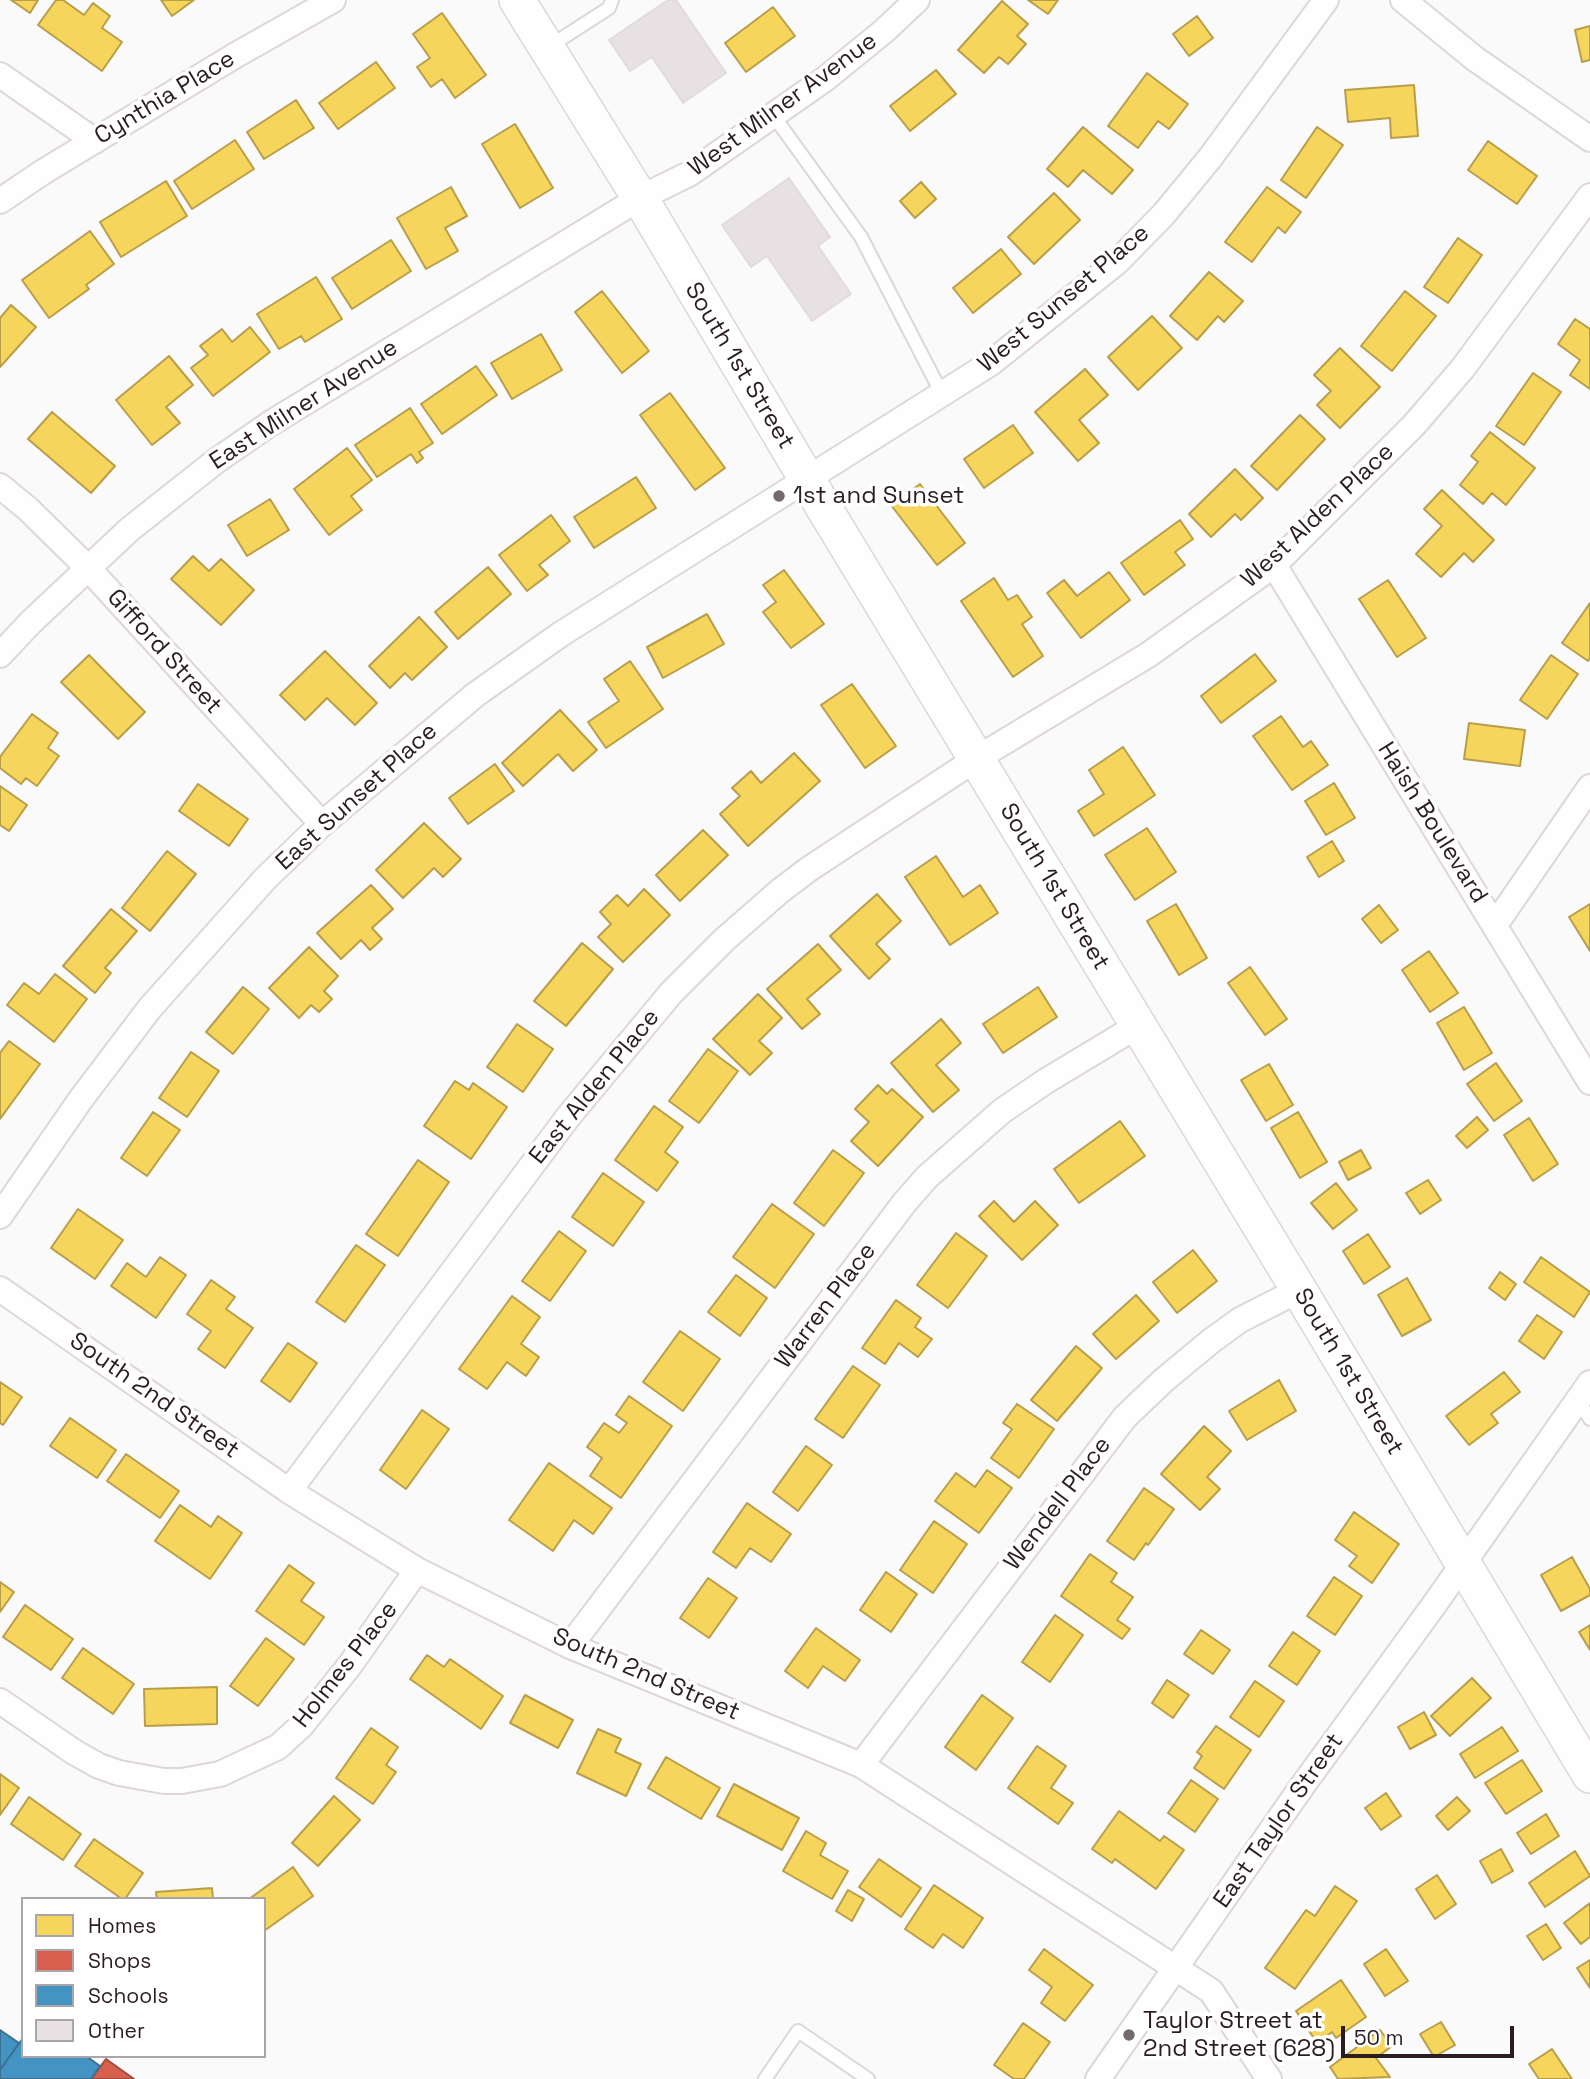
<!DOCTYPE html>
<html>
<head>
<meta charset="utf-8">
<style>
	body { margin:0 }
	#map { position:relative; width:1590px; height:2079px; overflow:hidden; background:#fafafa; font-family:"Space Grotesk",sans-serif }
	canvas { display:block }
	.legend { position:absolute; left:21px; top:1897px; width:245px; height:161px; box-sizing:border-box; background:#fff; border:2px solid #aaa5a6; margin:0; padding:9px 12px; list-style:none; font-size:21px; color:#2a1d21 }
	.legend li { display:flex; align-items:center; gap:14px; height:35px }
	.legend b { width:35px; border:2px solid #aaa5a6 }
	.scale { position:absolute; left:1341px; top:2026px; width:173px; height:32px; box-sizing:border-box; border:4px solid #2a1d21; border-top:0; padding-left:9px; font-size:21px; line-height:24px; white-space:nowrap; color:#2a1d21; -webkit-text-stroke:5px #fff; paint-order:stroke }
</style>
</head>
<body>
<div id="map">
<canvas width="1590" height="2079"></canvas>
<ul class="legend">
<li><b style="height:19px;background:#f6d55c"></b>Homes</li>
<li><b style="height:19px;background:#d6604d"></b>Shops</li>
<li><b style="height:19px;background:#4393c3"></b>Schools</li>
<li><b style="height:19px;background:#e8e1e3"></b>Other</li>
</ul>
<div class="scale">50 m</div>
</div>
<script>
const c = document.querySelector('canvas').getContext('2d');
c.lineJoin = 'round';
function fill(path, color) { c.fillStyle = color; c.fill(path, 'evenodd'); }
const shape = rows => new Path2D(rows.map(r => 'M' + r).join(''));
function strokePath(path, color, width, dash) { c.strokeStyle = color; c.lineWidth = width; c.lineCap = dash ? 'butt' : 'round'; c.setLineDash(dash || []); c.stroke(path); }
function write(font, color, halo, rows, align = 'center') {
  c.font = font + ' "Space Grotesk",sans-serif'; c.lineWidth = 7; c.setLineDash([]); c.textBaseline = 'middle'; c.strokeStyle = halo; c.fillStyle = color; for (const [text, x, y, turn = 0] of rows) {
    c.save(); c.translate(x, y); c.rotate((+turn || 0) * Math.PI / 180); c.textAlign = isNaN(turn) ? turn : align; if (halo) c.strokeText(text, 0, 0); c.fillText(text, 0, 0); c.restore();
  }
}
const homes = shape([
	[11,0,38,0,30,13,11,0],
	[56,0,63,0,84,15,93,3,110,16,102,28,122,42,102,71,38,25,56,0],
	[161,0,194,0,172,16,161,0],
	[1028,0,1058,0,1048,14,1028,0],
	[1002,1,1028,24,1017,36,1026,44,1008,64,999,57,984,73,958,50,1002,1],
	[773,7,795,36,746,72,725,43,773,7],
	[442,13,486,75,455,98,442,79,431,87,417,67,430,58,413,34,442,13],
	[1197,16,1213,38,1189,56,1173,34,1197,16],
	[1590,26,1590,60,1582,62,1575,30,1590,26],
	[376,62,395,88,338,129,319,103,376,62],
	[936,70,956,94,910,131,890,106,936,70],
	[1147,73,1188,104,1169,129,1158,121,1138,148,1108,126,1147,73],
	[1414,85,1418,136,1391,138,1390,118,1348,122,1345,90,1414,85],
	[296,100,314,128,264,159,247,132,296,100],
	[515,124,553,188,520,208,482,144,515,124],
	[1083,127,1133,170,1112,194,1083,170,1068,187,1047,169,1083,127],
	[1317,127,1343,145,1306,198,1281,180,1317,127],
	[235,140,254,169,192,209,174,181,235,140],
	[1488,141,1537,176,1517,204,1468,170,1488,141],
	[166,181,187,216,121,257,100,222,166,181],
	[921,182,936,199,915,218,900,201,921,182],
	[451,187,467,216,445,228,458,251,426,269,397,218,451,187],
	[1267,187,1301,212,1285,233,1278,227,1252,262,1225,242,1267,187],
	[1054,193,1080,220,1034,264,1008,237,1054,193],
	[90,231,114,264,86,285,89,289,49,318,22,280,90,231],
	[1458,238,1482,255,1448,303,1424,287,1458,238],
	[391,240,411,271,352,309,332,278,391,240],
	[1001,249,1021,274,973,313,953,288,1001,249],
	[1209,272,1243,301,1224,322,1218,316,1197,340,1170,316,1209,272],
	[316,277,342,319,305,342,301,336,279,349,257,314,316,277],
	[602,291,649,351,622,373,575,312,602,291],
	[1405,291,1436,316,1392,371,1361,346,1405,291],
	[11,305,36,327,0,367,0,318,11,305],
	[1152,316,1182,348,1138,390,1108,357,1152,316],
	[1575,319,1590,329,1590,389,1570,375,1580,360,1558,344,1575,319],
	[250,327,270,352,213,396,191,368,208,355,200,346,222,329,232,342,250,327],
	[541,334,562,370,512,399,491,363,541,334],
	[1340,348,1380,387,1340,428,1317,405,1331,391,1314,375,1340,348],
	[169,356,193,385,166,407,180,423,152,445,116,400,169,356],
	[476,366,497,395,442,434,421,404,476,366],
	[1085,369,1108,395,1079,420,1099,443,1078,461,1035,412,1085,369],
	[1533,373,1561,392,1524,445,1496,426,1533,373],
	[670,393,725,468,695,490,640,415,670,393],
	[410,408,433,443,419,452,423,458,417,463,411,454,377,477,355,445,410,408],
	[52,412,115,466,91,493,28,439,52,412],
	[1300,415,1325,439,1277,490,1251,466,1300,415],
	[1013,425,1033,453,984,488,964,459,1013,425],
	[1490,432,1535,468,1506,505,1492,493,1483,504,1460,485,1478,462,1471,456,1490,432],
	[347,448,372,480,351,496,362,510,329,535,294,489,347,448],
	[1235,469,1263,498,1241,520,1235,514,1211,537,1189,514,1235,469],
	[636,477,656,508,594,548,574,517,636,477],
	[920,484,965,543,937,565,891,505,920,484],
	[1442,490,1494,540,1473,562,1464,553,1441,577,1416,554,1442,526,1424,509,1442,490],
	[270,499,289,530,247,556,228,525,270,499],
	[551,515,570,541,539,565,548,575,527,591,499,555,551,515],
	[1180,520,1193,539,1175,552,1185,565,1144,595,1121,563,1180,520],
	[193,556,209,571,221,559,254,590,221,625,171,579,193,556],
	[488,567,511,594,458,639,435,612,488,567],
	[784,570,824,624,791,648,763,612,776,602,763,585,784,570],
	[1109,572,1130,600,1081,638,1047,593,1064,580,1077,596,1109,572],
	[994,578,1008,600,1017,595,1032,617,1022,624,1043,656,1013,677,961,601,994,578],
	[1388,580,1426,638,1397,657,1359,599,1388,580],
	[1590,603,1590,658,1588,661,1562,643,1590,603],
	[707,614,724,644,663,678,647,647,707,614],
	[419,617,447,647,412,680,405,673,390,688,369,666,419,617],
	[325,651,377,703,355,725,327,698,305,720,280,695,325,651],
	[1255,654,1276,681,1221,723,1201,696,1255,654],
	[89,655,145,712,118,739,61,682,89,655],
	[1551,655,1578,674,1547,719,1520,700,1551,655],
	[630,661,663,709,606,748,588,722,619,701,604,679,630,661],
	[852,684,896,746,865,768,821,705,852,684],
	[560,710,597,750,573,771,558,754,523,786,502,763,560,710],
	[32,714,58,733,48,748,59,756,37,786,26,778,21,784,0,768,0,757,32,714],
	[1281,716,1303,747,1311,741,1328,765,1292,790,1253,736,1281,716],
	[1469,723,1525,730,1520,766,1464,759,1469,723],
	[1123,747,1155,795,1094,836,1078,811,1104,794,1089,770,1123,747],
	[794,753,820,781,748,846,720,814,740,796,732,788,751,771,761,783,794,753],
	[495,764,514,791,468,824,449,798,495,764],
	[1334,783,1355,818,1326,835,1305,801,1334,783],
	[198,784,248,819,229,846,179,811,198,784],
	[0,786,27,805,9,831,0,825,0,786],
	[424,823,461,859,443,877,434,868,403,898,376,870,424,823],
	[1147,828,1176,872,1135,900,1105,855,1147,828],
	[703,830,728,855,680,901,656,875,703,830],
	[1332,841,1344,861,1319,877,1307,857,1332,841],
	[167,851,196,874,150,931,122,908,167,851],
	[936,856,963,897,980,885,998,913,950,945,905,877,936,856],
	[371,885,393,909,372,928,382,939,370,950,361,940,341,959,317,933,371,885],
	[644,889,670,915,623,962,598,937,611,924,600,912,617,895,628,906,644,889],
	[877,894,901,921,876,944,890,959,869,979,830,936,877,894],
	[1176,904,1207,958,1179,975,1147,921,1176,904],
	[1590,904,1590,951,1569,917,1590,904],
	[1379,905,1398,930,1381,943,1362,919,1379,905],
	[111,909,137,931,105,968,111,973,95,993,63,966,111,909],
	[582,943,613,969,566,1026,534,1001,582,943],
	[818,944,841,970,807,999,820,1014,802,1029,767,989,818,944],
	[309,947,338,976,324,991,332,999,319,1012,311,1005,299,1018,269,988,309,947],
	[1429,951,1458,993,1430,1012,1402,970,1429,951],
	[1250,967,1287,1019,1265,1035,1228,983,1250,967],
	[55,974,87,999,54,1042,7,1005,24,983,39,994,55,974],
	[243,987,269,1009,233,1054,206,1032,243,987],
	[1038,987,1057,1017,1003,1053,983,1024,1038,987],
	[758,994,782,1018,759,1041,772,1053,750,1075,713,1039,758,994],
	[1464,1007,1492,1053,1464,1070,1437,1023,1464,1007],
	[941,1019,961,1043,936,1065,959,1090,933,1112,891,1063,941,1019],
	[517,1024,553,1049,523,1092,487,1067,517,1024],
	[9,1041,40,1064,0,1119,0,1053,9,1041],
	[708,1049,738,1071,699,1123,669,1101,708,1049],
	[191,1052,219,1071,187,1117,159,1098,191,1052],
	[1496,1063,1522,1101,1494,1121,1467,1084,1496,1063],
	[1269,1064,1293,1105,1266,1121,1241,1080,1269,1064],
	[455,1081,469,1090,473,1083,507,1107,471,1159,424,1126,455,1081],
	[878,1085,887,1094,892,1089,923,1117,878,1166,851,1141,869,1122,855,1109,878,1085],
	[654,1106,683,1127,665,1152,678,1162,657,1191,615,1160,654,1106],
	[153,1112,180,1130,147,1176,121,1158,153,1112],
	[1298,1112,1327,1162,1300,1178,1271,1128,1298,1112],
	[1477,1117,1488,1130,1467,1148,1456,1136,1477,1117],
	[1529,1118,1558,1164,1533,1181,1504,1135,1529,1118],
	[1120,1121,1145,1156,1079,1203,1054,1169,1120,1121],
	[833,1150,864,1173,824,1226,794,1203,833,1150],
	[1361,1150,1371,1168,1348,1180,1339,1162,1361,1150],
	[418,1160,449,1182,398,1256,366,1234,418,1160],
	[603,1173,644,1202,613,1246,572,1217,603,1173],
	[1428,1180,1441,1200,1420,1214,1406,1193,1428,1180],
	[1336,1183,1357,1210,1333,1229,1311,1203,1336,1183],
	[994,1201,1014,1222,1035,1201,1058,1225,1022,1260,979,1216,994,1201],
	[772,1204,814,1234,775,1288,733,1257,772,1204],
	[78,1209,123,1240,95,1279,51,1248,78,1209],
	[559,1231,586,1251,550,1301,522,1281,559,1231],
	[956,1233,987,1256,948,1308,917,1285,956,1233],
	[1368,1234,1390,1267,1364,1284,1343,1251,1368,1234],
	[356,1245,385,1265,345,1322,316,1302,356,1245],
	[1193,1250,1217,1281,1177,1313,1153,1282,1193,1250],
	[160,1257,186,1275,156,1318,111,1286,127,1263,146,1277,160,1257],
	[1541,1257,1590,1292,1574,1317,1524,1282,1541,1257],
	[1500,1272,1516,1284,1505,1300,1489,1288,1500,1272],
	[736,1275,767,1298,740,1336,708,1312,736,1275],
	[1407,1278,1431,1320,1402,1336,1378,1295,1407,1278],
	[211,1280,235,1297,226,1309,253,1328,225,1368,198,1349,211,1331,187,1314,211,1280],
	[1136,1295,1159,1321,1116,1359,1093,1334,1136,1295],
	[512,1296,540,1317,521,1344,539,1357,526,1376,507,1362,487,1389,459,1369,512,1296],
	[896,1300,921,1318,915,1327,932,1339,918,1357,899,1343,885,1364,862,1348,896,1300],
	[1537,1315,1562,1332,1544,1359,1519,1341,1537,1315],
	[680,1331,720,1359,683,1411,643,1382,680,1331],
	[288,1343,317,1363,290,1402,261,1381,288,1343],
	[1076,1346,1102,1368,1057,1421,1031,1400,1076,1346],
	[853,1366,880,1385,843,1438,815,1419,853,1366],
	[1504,1372,1520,1392,1491,1414,1498,1423,1469,1445,1446,1416,1504,1372],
	[1279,1380,1296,1411,1247,1440,1229,1411,1279,1380],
	[0,1382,22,1397,3,1425,0,1423,0,1382],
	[629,1396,672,1426,621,1498,590,1476,602,1458,587,1447,604,1423,619,1433,627,1423,616,1415,629,1396],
	[1017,1404,1054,1429,1019,1478,991,1458,1012,1429,1003,1423,1017,1404],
	[422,1410,449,1429,406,1489,380,1470,422,1410],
	[70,1418,116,1450,97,1478,50,1446,70,1418],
	[1204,1426,1231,1451,1207,1477,1220,1489,1200,1510,1161,1474,1204,1426],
	[806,1446,832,1465,798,1511,773,1492,806,1446],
	[126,1454,179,1491,160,1518,107,1481,126,1454],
	[549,1463,612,1508,593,1534,574,1520,553,1551,509,1520,549,1463],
	[987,1470,1012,1488,979,1533,935,1501,956,1473,975,1487,987,1470],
	[1144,1488,1174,1509,1148,1545,1146,1543,1134,1560,1107,1541,1144,1488],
	[747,1503,791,1534,771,1562,750,1548,736,1568,713,1552,747,1503],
	[180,1505,211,1527,218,1516,242,1533,210,1579,155,1541,180,1505],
	[1354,1512,1399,1544,1372,1583,1349,1566,1357,1556,1335,1540,1354,1512],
	[934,1521,967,1544,933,1593,900,1570,934,1521],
	[1090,1554,1117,1573,1111,1582,1133,1597,1117,1620,1130,1629,1122,1639,1061,1596,1090,1554],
	[1572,1557,1590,1589,1590,1595,1561,1611,1541,1575,1572,1557],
	[289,1565,314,1583,301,1601,324,1617,304,1645,256,1611,289,1565],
	[886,1572,917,1594,891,1632,860,1610,886,1572],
	[1334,1577,1362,1596,1335,1635,1307,1616,1334,1577],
	[708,1578,737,1598,709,1638,680,1618,708,1578],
	[0,1582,14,1592,0,1612,0,1582],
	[25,1605,73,1639,51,1670,3,1637,25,1605],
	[1055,1615,1083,1635,1050,1682,1022,1662,1055,1615],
	[1590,1625,1590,1650,1579,1632,1590,1625],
	[816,1628,860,1660,845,1681,823,1666,808,1688,785,1671,816,1628],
	[1201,1630,1230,1650,1213,1674,1184,1654,1201,1630],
	[1293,1632,1320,1651,1297,1685,1269,1666,1293,1632],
	[266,1638,294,1659,258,1706,230,1686,266,1638],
	[83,1648,134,1684,113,1714,62,1678,83,1648],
	[427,1655,444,1667,450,1659,503,1696,481,1729,410,1679,427,1655],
	[1472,1678,1491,1698,1450,1736,1431,1716,1472,1678],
	[1167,1680,1189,1695,1173,1718,1152,1703,1167,1680],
	[1255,1681,1284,1701,1259,1737,1230,1717,1255,1681],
	[217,1687,217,1724,145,1726,144,1689,217,1687],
	[525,1695,573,1720,558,1748,510,1723,525,1695],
	[982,1695,1013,1718,976,1770,945,1747,982,1695],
	[1424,1712,1436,1735,1410,1749,1398,1727,1424,1712],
	[1216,1726,1251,1750,1224,1789,1194,1768,1202,1756,1197,1752,1216,1726],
	[1502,1727,1518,1751,1475,1778,1460,1754,1502,1727],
	[371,1728,398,1747,386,1765,396,1772,373,1804,336,1778,371,1728],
	[598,1729,621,1739,615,1752,641,1764,626,1796,577,1773,598,1729],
	[1037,1746,1066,1766,1051,1788,1073,1803,1058,1824,1008,1788,1037,1746],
	[666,1757,720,1788,701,1819,648,1788,666,1757],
	[1522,1760,1542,1791,1506,1814,1485,1783,1522,1760],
	[0,1774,19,1788,0,1815,0,1774],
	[1191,1780,1218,1799,1195,1832,1168,1813,1191,1780],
	[734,1784,799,1818,782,1850,717,1816,734,1784],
	[1386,1793,1401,1816,1381,1830,1365,1808,1386,1793],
	[334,1796,360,1820,318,1866,292,1843,334,1796],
	[29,1797,81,1834,63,1860,11,1824,29,1797],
	[1457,1797,1470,1811,1448,1830,1436,1816,1457,1797],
	[1119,1811,1160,1841,1164,1836,1184,1850,1156,1889,1115,1859,1112,1863,1092,1849,1119,1811],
	[1546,1814,1559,1836,1531,1854,1517,1833,1546,1814],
	[806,1831,826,1843,820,1855,848,1871,832,1899,783,1871,806,1831],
	[94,1839,143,1873,125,1899,122,1899,75,1866,94,1839],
	[1501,1849,1513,1871,1492,1883,1480,1861,1501,1849],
	[1575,1851,1590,1876,1545,1907,1529,1883,1575,1851],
	[879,1859,921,1888,901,1917,859,1887,879,1859],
	[293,1867,313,1896,264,1931,264,1899,249,1899,293,1867],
	[1437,1875,1456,1904,1435,1919,1416,1889,1437,1875],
	[934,1885,983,1918,963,1948,943,1934,933,1948,905,1929,934,1885],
	[1335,1886,1357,1901,1295,1989,1265,1968,1306,1910,1315,1916,1335,1886],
	[212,1888,213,1899,157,1899,156,1892,212,1888],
	[848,1890,864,1899,852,1921,836,1911,848,1890],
	[1590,1903,1590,1937,1581,1944,1564,1923,1590,1903],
	[1546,1924,1561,1948,1543,1960,1527,1936,1546,1924],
	[1044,1949,1093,1985,1065,2021,1041,2003,1052,1987,1029,1970,1044,1949],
	[1386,1949,1408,1981,1385,1996,1364,1964,1386,1949],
	[1590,1960,1590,1988,1577,1968,1590,1960],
	[1341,1980,1366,2017,1336,2038,1332,2032,1317,2043,1296,2011,1341,1980],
	[1441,2022,1455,2045,1434,2057,1420,2034,1441,2022],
	[1023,2023,1050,2042,1024,2079,1014,2079,994,2065,1023,2023],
	[1380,2030,1392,2046,1376,2058,1390,2077,1338,2079,1330,2067,1380,2030],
	[1552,2049,1572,2079,1539,2079,1529,2064,1552,2049]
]);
fill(homes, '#f6d55c');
strokePath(homes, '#b99e4a', 2);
const shops = shape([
	[106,2059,134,2079,91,2079,106,2059]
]);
fill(shops, '#d6604d');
strokePath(shops, '#a24c40', 2);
const schools = shape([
	[0,2030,19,2043,0,2070,0,2030],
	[23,2038,23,2056,86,2056,100,2066,91,2079,0,2079,0,2070,23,2038]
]);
fill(schools, '#4393c3');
strokePath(schools, '#3c7092', 2);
const building = shape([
	[668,0,676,0,726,73,683,103,652,57,630,71,609,40,668,0],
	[789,178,830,237,818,246,851,294,812,321,767,256,751,267,722,225,789,178]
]);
fill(building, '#e8e1e3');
strokePath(building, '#e2dbdd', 2);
const lane = shape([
	[547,48,609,8,612,0],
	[773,115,861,237,942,394],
	[1578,1400,1590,1419],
	[765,2079,798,2031,868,2079]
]);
const street = shape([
	[1403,0,1474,58,1590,139],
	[0,75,95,141],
	[0,201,43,172,236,55,333,0],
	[0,486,28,509,88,568,322,824],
	[1274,565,1590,1082],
	[0,655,31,622,130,529,216,461,271,423,640,198,689,174,825,79,884,31,917,0],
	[1495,925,1590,787],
	[0,1216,81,1099,150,1008,265,879,322,824,475,695,561,634,991,363,1117,262,1164,214,1210,158,1326,0],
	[0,1289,289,1491,417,1570,570,1646,861,1765,1211,1991,1269,2079],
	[289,1491,568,1117,671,993,725,939,780,891,809,869,976,759,1148,655,1274,565,1414,425,1463,368,1590,196],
	[570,1646,905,1202,927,1177,1002,1111,1046,1081,1139,1025],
	[0,1701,74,1752,99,1766,119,1773,164,1781,182,1781,220,1774,278,1747,301,1726,350,1665,417,1570],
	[861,1765,1125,1417,1164,1380,1211,1341,1240,1320,1299,1290],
	[1098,2079,1303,1785,1434,1605,1590,1383]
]);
const secondary = shape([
	[517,0,640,198,824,508,1299,1290,1590,1775]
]);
strokePath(lane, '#ded6d8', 16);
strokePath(street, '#ded6d8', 28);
strokePath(secondary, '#ded6d8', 38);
strokePath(lane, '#fefefe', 12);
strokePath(street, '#fefefe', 24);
strokePath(secondary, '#fefefe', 35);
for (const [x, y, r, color] of [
	[779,496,7,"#736a6d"],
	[1129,2035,7,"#736a6d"]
]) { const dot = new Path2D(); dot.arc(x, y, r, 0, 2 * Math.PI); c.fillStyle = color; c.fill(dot); strokePath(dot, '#fff', 2.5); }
write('24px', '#2a1d21', '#fff', [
	["Cynthia Place",165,98,-31],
	["West Milner Avenue",783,105,-36],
	["West Sunset Place",1064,299,-40],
	["South 1st Street",739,366,59],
	["East Milner Avenue",304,405,-33],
	["West Alden Place",1318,516,-43],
	["Gifford Street",164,652,48],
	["East Sunset Place",357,797,-42],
	["Haish Boulevard",1432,823,58],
	["South 1st Street",1054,887,59],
	["East Alden Place",595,1087,-51],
	["Warren Place",826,1306,-53],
	["South 1st Street",1348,1372,59],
	["South 2nd Street",154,1396,35],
	["Wendell Place",1058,1504,-53],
	["Holmes Place",346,1665,-52],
	["South 2nd Street",646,1675,23],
	["East Taylor Street",1279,1821,-55]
]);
write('24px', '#2a1d21', '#fff', [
	["1st and Sunset",793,496],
	["Taylor Street at",1143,2021],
	["2nd Street (628)",1143,2049]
], 'left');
</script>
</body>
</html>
